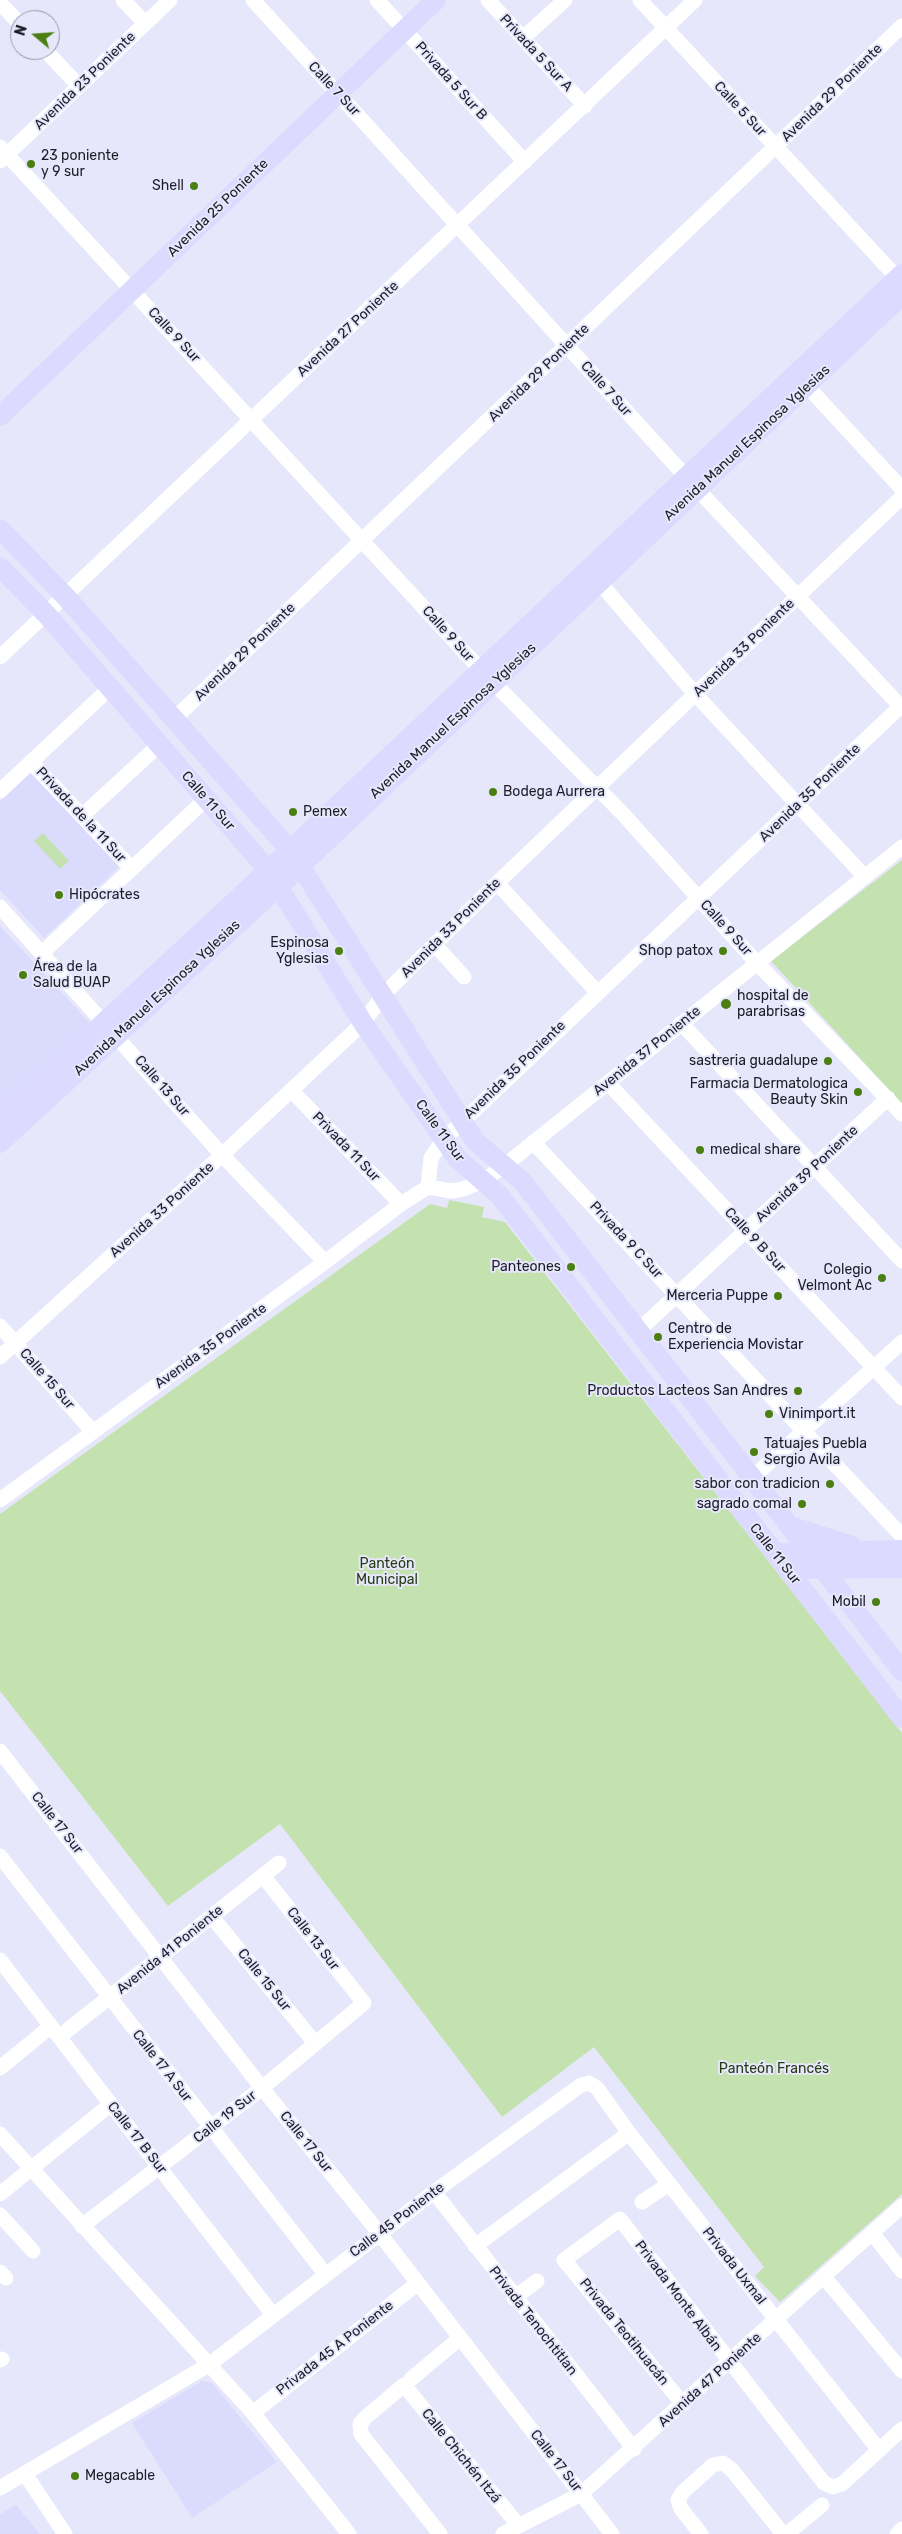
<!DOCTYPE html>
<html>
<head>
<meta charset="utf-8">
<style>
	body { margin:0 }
	#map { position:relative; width:902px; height:2534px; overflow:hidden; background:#e7e7fc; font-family:Rubik,sans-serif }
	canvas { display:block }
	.north { position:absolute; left:10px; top:10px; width:50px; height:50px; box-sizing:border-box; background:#e7e7fc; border:1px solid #9696a8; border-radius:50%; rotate:288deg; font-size:14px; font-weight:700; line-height:20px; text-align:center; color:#1d1d29 }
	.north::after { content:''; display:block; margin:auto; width:18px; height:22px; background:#4b7f13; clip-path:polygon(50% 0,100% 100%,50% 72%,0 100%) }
</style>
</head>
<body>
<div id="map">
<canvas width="902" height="2534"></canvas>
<div class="north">N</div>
</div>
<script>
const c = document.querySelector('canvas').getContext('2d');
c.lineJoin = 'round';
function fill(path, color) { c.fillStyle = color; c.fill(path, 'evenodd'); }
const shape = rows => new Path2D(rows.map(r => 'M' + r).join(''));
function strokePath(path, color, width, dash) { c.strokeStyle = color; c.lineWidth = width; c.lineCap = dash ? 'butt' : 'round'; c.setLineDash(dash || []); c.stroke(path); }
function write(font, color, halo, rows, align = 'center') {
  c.font = font + ' Rubik,sans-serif'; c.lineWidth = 4; c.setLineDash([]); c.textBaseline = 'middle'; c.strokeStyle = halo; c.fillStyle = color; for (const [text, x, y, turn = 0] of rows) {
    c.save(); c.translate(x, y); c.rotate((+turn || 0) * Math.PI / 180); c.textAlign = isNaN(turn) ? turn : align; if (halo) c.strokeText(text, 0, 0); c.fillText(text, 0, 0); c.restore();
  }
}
fill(shape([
	[39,773,123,863,44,938,0,890,0,801,29,774],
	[0,926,90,1023,0,1107],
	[202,2381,212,2383,277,2462,192,2518,132,2423],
	[16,2505,40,2534,0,2534,0,2514]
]), '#dbdbfd');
fill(shape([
	[43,833,69,861,60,869,34,841],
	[902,860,902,1104,771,961],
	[449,1200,484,1207,482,1217,505,1222,902,1733,902,2194,780,2302,755,2276,764,2267,594,2047,502,2117,280,1824,168,1906,0,1691,0,1514,430,1204,447,1208]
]), '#c4e2b0');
strokePath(shape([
	[123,0,145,23],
	[253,0,687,478,902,708],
	[377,0,525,162],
	[488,0,585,106],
	[640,0,902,283],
	[0,3,20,24],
	[523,38,565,0],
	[45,50,79,86],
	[0,147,481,670,623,814,756,962,902,1114],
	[0,161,170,0],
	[807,386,902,489],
	[600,583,696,695,865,877],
	[0,657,695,0],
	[174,719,902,26],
	[31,762,132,869],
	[0,791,110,688],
	[82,816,159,745],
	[497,883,597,992],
	[0,907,222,1155,325,1262],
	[434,944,464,977],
	[42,953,206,799],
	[681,1023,902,1261],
	[608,1083,902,1398],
	[291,1090,401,1204],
	[533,1142,902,1536],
	[428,1187,431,1158,444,1139,902,705],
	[428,1187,451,1191,463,1189,483,1181,504,1166,902,847],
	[0,1326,93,1432],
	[638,1331,888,1098],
	[0,1357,222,1155,363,1023,384,994,497,883,902,497],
	[752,1478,902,1342],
	[0,1500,325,1262,401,1204,428,1187],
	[0,1751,262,2088,380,2234,612,2534],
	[0,1856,326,2275],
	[212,1917,315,2043],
	[0,1960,273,2315],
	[59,2037,279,1863],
	[0,2068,50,2027],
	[0,2134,253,2413,349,2534],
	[434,2192,634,2449],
	[0,2194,111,2104],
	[642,2202,669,2184],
	[0,2215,33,2251],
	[82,2226,262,2088,364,2003,263,1876],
	[872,2233,902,2271],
	[475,2246,629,2133],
	[0,2272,6,2278],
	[824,2277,902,2371],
	[514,2298,537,2281],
	[0,2360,2,2359],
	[411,2379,460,2338],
	[683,2404,564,2260,620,2219,824,2483,833,2487,842,2484,902,2429],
	[253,2413,418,2283],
	[25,2474,65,2534],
	[0,2488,210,2364,434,2192,581,2085,589,2083,597,2088,629,2133,879,2450],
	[440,2534,361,2434,360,2424,366,2417,404,2385,519,2526],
	[503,2534,581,2494,902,2206],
	[701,2534,681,2509,678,2500,683,2492,713,2465,723,2463,732,2470,783,2534],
	[787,2534,822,2505],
	[897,2534,902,2529]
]), '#fff', 15);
strokePath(shape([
	[0,416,436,0],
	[0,529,66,597,290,850,475,1141,522,1181,902,1671],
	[0,567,47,615,268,870,363,1023,457,1158,500,1196,902,1718],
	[0,1119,290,850,902,274],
	[0,1143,289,877,902,295],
	[790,1526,852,1546],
	[775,1553,902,1550],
	[787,1569,902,1568]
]), '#dcdbff', 20);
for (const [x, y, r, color] of [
	[31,164,5,"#4b7f13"],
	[194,186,5,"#4b7f13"],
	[493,792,5,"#4b7f13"],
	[293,812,5,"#4b7f13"],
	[59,895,5,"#4b7f13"],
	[339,951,5,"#4b7f13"],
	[723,951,5,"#4b7f13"],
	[23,975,5,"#4b7f13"],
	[726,1004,6,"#4b7f13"],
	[828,1061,5,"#4b7f13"],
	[858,1092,5,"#4b7f13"],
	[700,1150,5,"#4b7f13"],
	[571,1267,5,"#4b7f13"],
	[882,1278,5,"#4b7f13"],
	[778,1296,5,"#4b7f13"],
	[658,1337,5,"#4b7f13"],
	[798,1391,5,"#4b7f13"],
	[769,1414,5,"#4b7f13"],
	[754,1452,5,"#4b7f13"],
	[830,1484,5,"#4b7f13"],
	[802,1504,5,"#4b7f13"],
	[876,1602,5,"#4b7f13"],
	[75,2476,5,"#4b7f13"]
]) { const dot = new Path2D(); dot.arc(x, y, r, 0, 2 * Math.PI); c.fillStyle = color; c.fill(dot); strokePath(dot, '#e7e7fc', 2); }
write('14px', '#1d1d29', '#e7e7fc', [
	["Privada 5 Sur A",536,53,47],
	["Avenida 23 Poniente",85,81,-44],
	["Privada 5 Sur B",451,81,48],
	["Calle 7 Sur",334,89,47],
	["Avenida 29 Poniente",832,93,-44],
	["Calle 5 Sur",740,109,47],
	["Avenida 25 Poniente",218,208,-44],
	["Avenida 27 Poniente",348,329,-43],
	["Calle 9 Sur",174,335,47],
	["Avenida 29 Poniente",539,373,-44],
	["Calle 7 Sur",606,389,48],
	["Avenida Manuel Espinosa Yglesias",747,443,-43],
	["Calle 9 Sur",448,634,48],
	["Avenida 33 Poniente",744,648,-44],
	["Avenida 29 Poniente",245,652,-44],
	["Avenida Manuel Espinosa Yglesias",453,721,-43],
	["Avenida 35 Poniente",810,793,-44],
	["Calle 11 Sur",208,801,49],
	["Privada de la 11 Sur",81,815,47],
	["Avenida 33 Poniente",451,928,-45],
	["Calle 9 Sur",726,928,48],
	["Avenida Manuel Espinosa Yglesias",157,998,-43],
	["Avenida 37 Poniente",647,1051,-39],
	["Avenida 35 Poniente",515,1070,-44],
	["Calle 13 Sur",162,1086,49],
	["Calle 11 Sur",440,1131,54],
	["Privada 11 Sur",346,1147,46],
	["Avenida 39 Poniente",807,1174,-43],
	["Avenida 33 Poniente",162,1210,-42],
	["Privada 9 C Sur",626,1240,47],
	["Calle 9 B Sur",755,1240,47],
	["Avenida 35 Poniente",211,1346,-36],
	["Calle 15 Sur",47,1379,49],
	["Calle 11 Sur",775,1554,52],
	["Calle 17 Sur",57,1823,52],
	["Calle 13 Sur",313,1939,52],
	["Avenida 41 Poniente",170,1950,-39],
	["Calle 15 Sur",264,1980,51],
	["Calle 17 A Sur",162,2066,52],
	["Calle 19 Sur",225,2117,-38],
	["Calle 17 B Sur",137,2138,52],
	["Calle 17 Sur",306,2142,51],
	["Calle 45 Poniente",397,2220,-37],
	["Privada Uxmal",734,2266,52],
	["Privada Monte Albán",678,2296,53],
	["Privada Tenochtitlan",533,2321,52],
	["Privada Teotihuacán",624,2332,51],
	["Privada 45 A Poniente",335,2348,-38],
	["Avenida 47 Poniente",710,2380,-42],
	["Calle Chichén Itzá",461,2456,51],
	["Calle 17 Sur",556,2461,52]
]);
write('14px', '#1d1d29', '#e7e7fc', [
	["23 poniente",41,156,"left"],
	["y 9 sur",41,172,"left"],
	["Shell",184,186],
	["Bodega Aurrera",503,792,"left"],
	["Pemex",303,812,"left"],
	["Hipócrates",69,895,"left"],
	["Espinosa",329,943],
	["Yglesias",329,959],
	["Shop patox",713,951],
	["Área de la",33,967,"left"],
	["Salud BUAP",33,983,"left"],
	["hospital de",737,996,"left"],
	["parabrisas",737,1012,"left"],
	["sastreria guadalupe",818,1061],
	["Farmacia Dermatologica",848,1084],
	["Beauty Skin",848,1100],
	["medical share",710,1150,"left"],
	["Panteones",561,1267],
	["Colegio",872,1270],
	["Velmont Ac",872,1286],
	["Merceria Puppe",768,1296],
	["Centro de",668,1329,"left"],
	["Experiencia Movistar",668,1345,"left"],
	["Productos Lacteos San Andres",788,1391],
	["Vinimport.it",779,1414,"left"],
	["Tatuajes Puebla",764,1444,"left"],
	["Sergio Avila",764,1460,"left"],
	["sabor con tradicion",820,1484],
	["sagrado comal",792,1504],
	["Mobil",866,1602],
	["Megacable",85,2476,"left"]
], 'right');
write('14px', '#253c11', '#e7e7fc', [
	["Panteón",387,1564],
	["Municipal",387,1580],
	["Panteón Francés",774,2069]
]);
</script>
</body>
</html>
